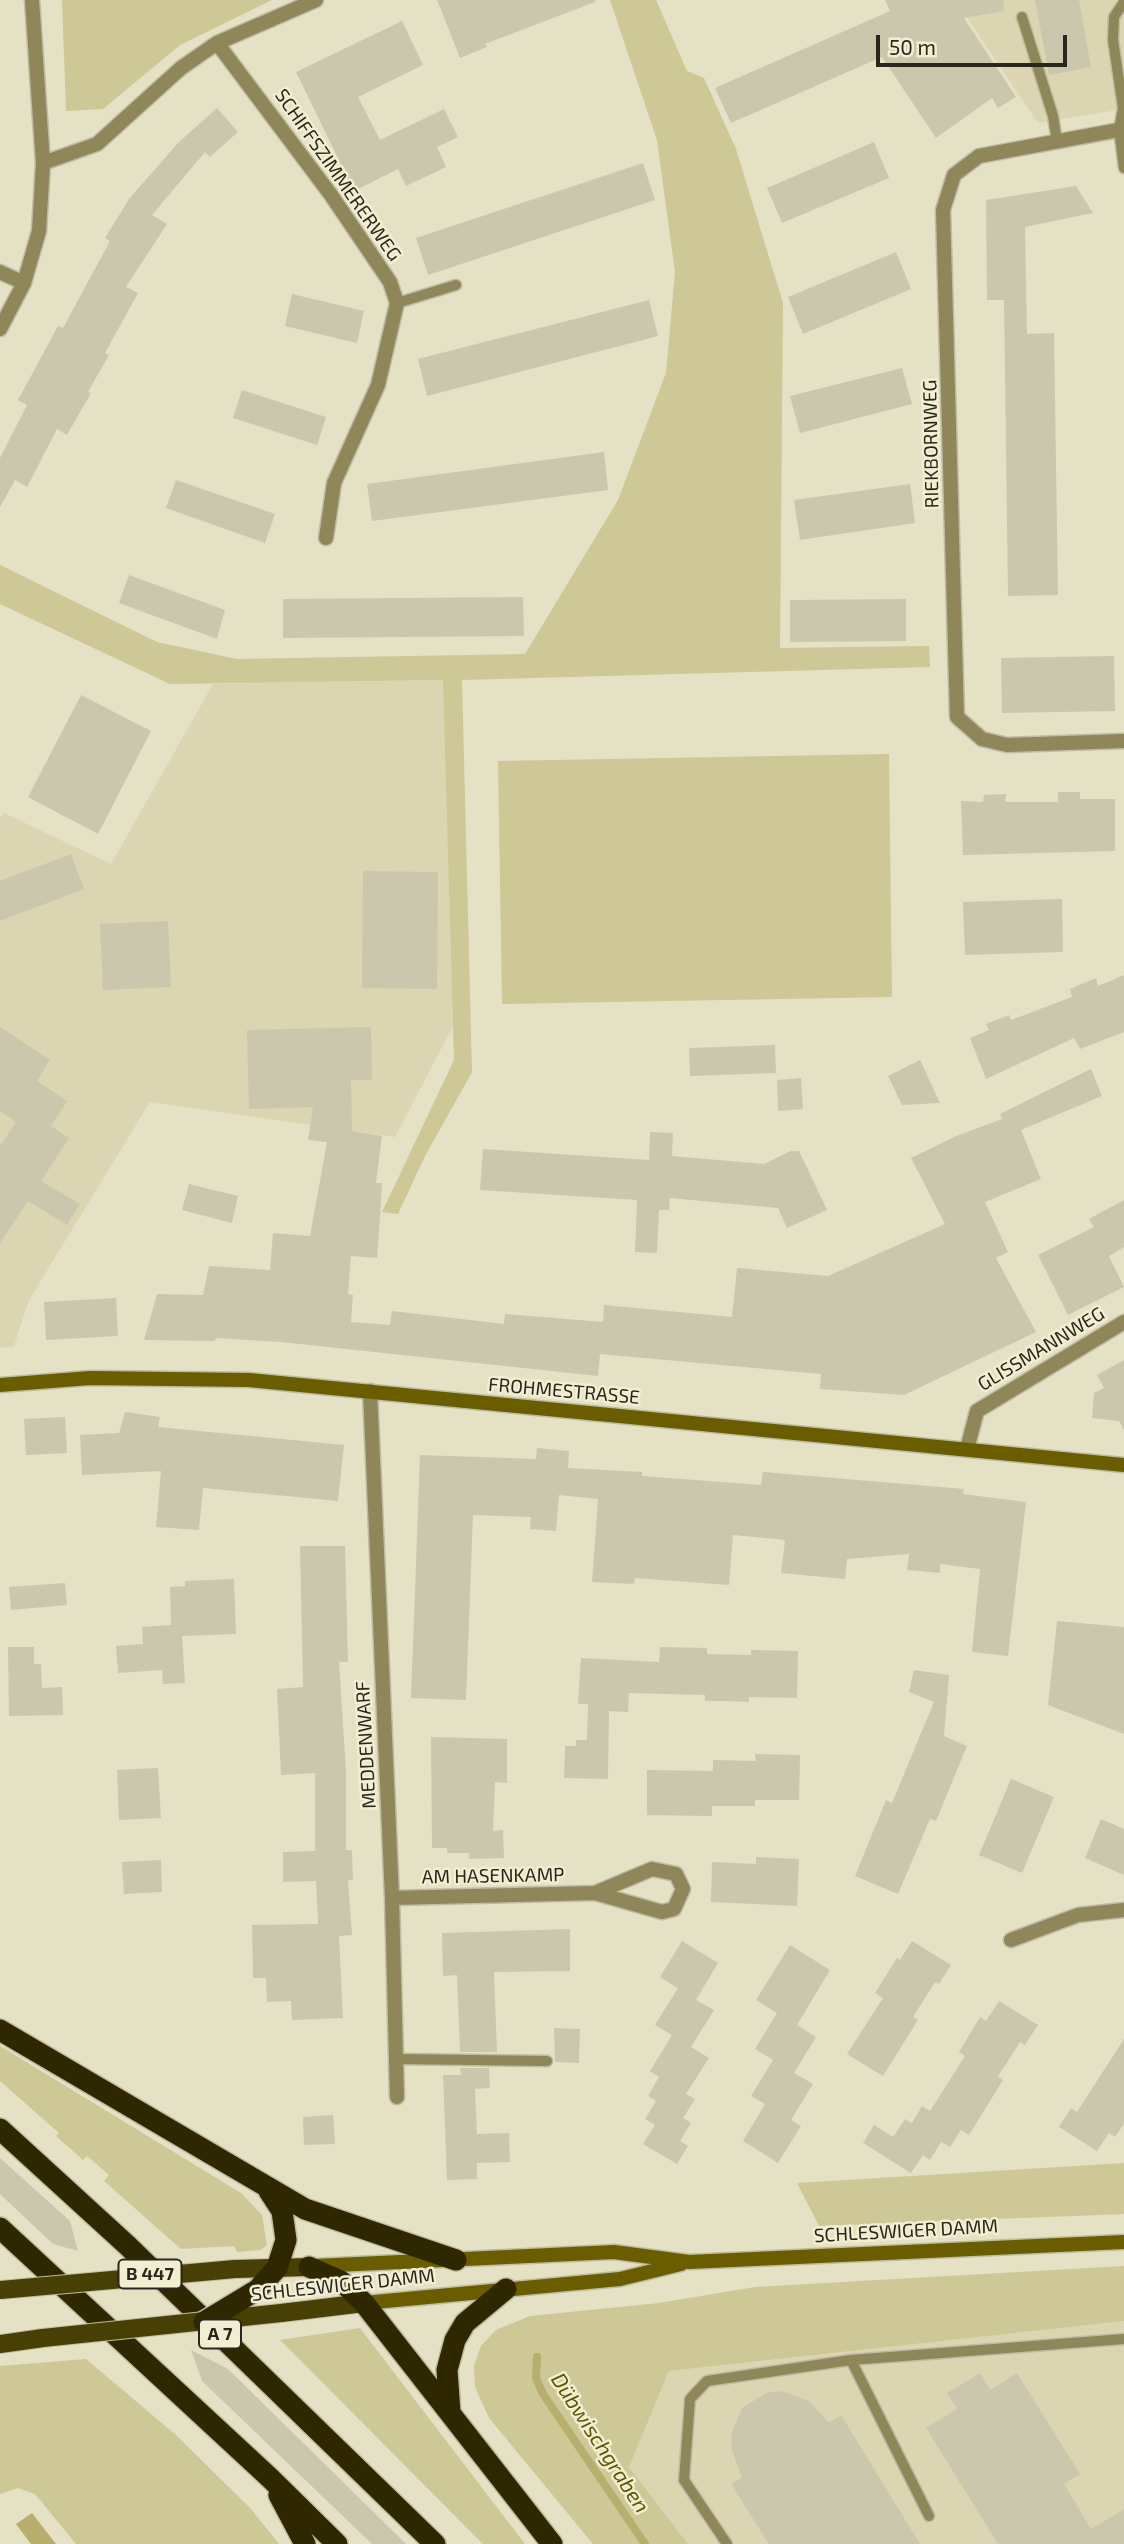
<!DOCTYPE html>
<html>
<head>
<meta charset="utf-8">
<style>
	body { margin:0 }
	#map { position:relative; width:1124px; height:2544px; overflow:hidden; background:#e5e1c5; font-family:"Exo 2",sans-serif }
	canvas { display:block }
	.scale { position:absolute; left:876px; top:35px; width:191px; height:32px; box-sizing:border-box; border:4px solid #29271d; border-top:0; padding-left:9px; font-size:21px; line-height:24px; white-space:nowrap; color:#29271d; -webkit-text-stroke:5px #f2eed2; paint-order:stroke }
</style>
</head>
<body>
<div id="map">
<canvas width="1124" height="2544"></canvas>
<div class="scale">50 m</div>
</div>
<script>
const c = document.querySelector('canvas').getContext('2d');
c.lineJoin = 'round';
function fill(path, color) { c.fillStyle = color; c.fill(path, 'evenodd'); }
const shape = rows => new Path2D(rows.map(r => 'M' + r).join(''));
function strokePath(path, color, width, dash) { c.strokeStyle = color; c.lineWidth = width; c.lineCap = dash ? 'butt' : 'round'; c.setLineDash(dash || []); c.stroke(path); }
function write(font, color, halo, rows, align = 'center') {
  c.font = font + ' "Exo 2",sans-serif'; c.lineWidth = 5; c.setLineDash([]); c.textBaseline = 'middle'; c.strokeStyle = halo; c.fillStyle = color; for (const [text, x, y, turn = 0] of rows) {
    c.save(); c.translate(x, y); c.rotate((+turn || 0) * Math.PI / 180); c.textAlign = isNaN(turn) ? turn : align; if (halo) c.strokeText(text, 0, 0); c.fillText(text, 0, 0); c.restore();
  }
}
fill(shape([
	[961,0,1124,0,1124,109,1038,123,968,19],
	[444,680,453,1026,395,1137,150,1102,29,1300,14,1346,0,1348,0,818,4,813,111,864,213,684],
	[1124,2321,1124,2544,688,2544,629,2467,669,2371]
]), '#dbd5b2');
fill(shape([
	[62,0,272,0,180,45,103,109,66,111],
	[610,0,656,0,687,71,704,78,736,149,783,303,780,648,929,646,930,667,462,680,472,1072,425,1156,398,1214,382,1212,454,1060,443,680,170,684,0,604,0,565,157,642,237,659,525,654,618,500,666,373,675,272,657,140],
	[889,754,892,997,502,1004,498,761],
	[0,2046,241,2193,262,2215,267,2245,261,2250,237,2252,234,2246,181,2249,104,2181,109,2175,87,2156,83,2160,56,2136,59,2133,0,2081],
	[1124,2163,1124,2214,819,2226,797,2183],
	[1124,2266,1124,2321,669,2371,629,2467,688,2544,593,2544,489,2418,475,2387,474,2366,481,2346,496,2330,530,2316,659,2303,755,2287],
	[360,2328,525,2544,483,2544,280,2340],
	[86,2359,176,2435,251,2509,279,2544,76,2544,35,2494,18,2488,0,2494,0,2366]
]), '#cec796');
fill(shape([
	[32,2513,56,2544,31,2544,16,2524]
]), '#b8ae6e');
strokePath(shape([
	[537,2357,536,2378,543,2394,645,2544]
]), '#b8ae6e', 8);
fill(shape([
	[437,0,595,0,595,2,485,44,487,47,460,58],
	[885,0,1003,0,1004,11,964,18,1016,97,998,108,992,98,936,138,882,57,731,123,715,88,890,11],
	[1035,0,1079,0,1091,67,1049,75],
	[402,21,423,65,358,97,380,140,444,109,458,137,437,147,446,167,406,186,398,169,354,191,296,72],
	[217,108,238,132,210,157,205,152,152,215,167,224,126,287,138,293,105,353,109,355,88,392,91,393,67,435,57,429,27,487,15,480,0,507,0,458,27,405,18,400,58,326,63,328,110,241,105,238,129,199,178,143],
	[874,142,889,178,782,223,767,188],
	[643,163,655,200,428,275,416,238],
	[1076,186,1093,213,1025,227,1027,334,1054,333,1058,595,1008,596,1004,300,987,300,986,200],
	[896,252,911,289,803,334,788,297],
	[292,294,364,311,357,343,285,326],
	[649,300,658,336,427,396,418,359],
	[902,368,912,404,800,433,790,396],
	[242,390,326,417,317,445,233,418],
	[604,452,608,490,372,521,367,484],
	[176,480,275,514,265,543,166,508],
	[910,484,915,523,800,540,794,500],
	[129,575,225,610,217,639,119,603],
	[523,597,524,636,283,638,283,599],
	[906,599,906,641,790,642,790,600],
	[1114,656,1115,711,1002,713,1001,658],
	[81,695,151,731,98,834,28,797],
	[1058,792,1080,792,1080,799,1115,799,1115,851,963,855,961,801,983,802,984,795,1006,794,1005,802,1058,802],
	[71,854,84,889,0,921,0,881],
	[363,871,438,872,437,989,362,988],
	[1062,899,1063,952,965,955,963,902],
	[168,921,171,987,103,990,100,924],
	[1124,975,1124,1032,1080,1049,1074,1038,986,1079,970,1038,989,1030,986,1024,1009,1015,1011,1020,1072,997,1070,989,1096,978,1098,986],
	[0,1027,50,1060,37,1081,67,1101,51,1126,69,1138,41,1181,80,1204,67,1225,28,1201,0,1243,0,1146,16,1122,0,1111],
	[371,1027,372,1080,351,1080,352,1131,382,1136,376,1183,382,1183,379,1233,377,1258,351,1256,348,1294,353,1295,351,1322,390,1325,392,1311,504,1324,505,1314,603,1322,604,1305,732,1317,737,1268,828,1276,945,1224,911,1158,954,1137,1002,1119,1000,1114,1091,1069,1102,1096,1021,1130,1041,1179,985,1202,1008,1252,996,1258,1036,1332,904,1395,820,1389,821,1374,600,1354,598,1376,281,1342,216,1338,215,1341,144,1340,157,1294,203,1295,209,1266,270,1270,273,1233,310,1236,327,1142,308,1140,313,1107,249,1109,247,1030],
	[775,1045,776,1073,690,1076,689,1048],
	[920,1060,940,1103,902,1105,888,1076],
	[801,1078,803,1109,778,1111,777,1080],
	[650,1132,673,1133,672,1156,764,1164,791,1151,799,1151,827,1210,787,1228,778,1208,670,1198,669,1210,659,1210,657,1253,635,1252,637,1200,480,1190,483,1149,649,1160],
	[189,1184,238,1196,232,1223,182,1210],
	[1124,1200,1124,1247,1109,1256,1124,1287,1068,1315,1038,1255,1094,1227,1089,1219],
	[116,1298,118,1336,46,1340,44,1302],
	[1124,1360,1124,1430,1119,1421,1092,1418,1094,1393,1104,1388,1097,1375],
	[125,1412,160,1417,158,1427,344,1445,338,1501,203,1488,199,1530,156,1527,161,1471,82,1475,80,1435,119,1433],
	[65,1417,67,1453,26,1455,24,1419],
	[537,1448,569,1451,568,1468,642,1472,642,1476,761,1485,763,1472,964,1489,963,1494,1026,1502,1008,1656,972,1652,980,1569,940,1564,940,1573,907,1570,909,1554,847,1559,845,1579,781,1573,785,1540,733,1535,729,1585,635,1578,634,1584,592,1582,598,1499,559,1495,556,1531,530,1529,531,1517,473,1515,466,1700,411,1698,420,1455,536,1459],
	[300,1546,345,1546,348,1662,339,1662,346,1771,346,1850,352,1850,353,1880,348,1880,352,1935,339,1936,343,2018,292,2020,291,2001,267,2002,266,1978,253,1978,252,1925,318,1924,316,1881,283,1882,283,1852,315,1851,315,1773,281,1775,277,1689,303,1687],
	[234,1579,236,1634,182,1636,185,1683,163,1684,162,1670,118,1673,116,1646,143,1644,142,1627,171,1625,170,1587,185,1586,185,1581],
	[65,1583,67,1605,11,1610,9,1587],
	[1057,1621,1124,1627,1124,1734,1048,1705],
	[8,1647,34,1647,34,1664,41,1664,42,1688,62,1687,63,1715,9,1716],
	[660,1647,707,1648,707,1654,751,1655,751,1650,798,1651,797,1698,749,1697,749,1702,727,1701,705,1701,705,1695,629,1693,628,1712,609,1711,608,1779,564,1778,565,1746,576,1746,576,1740,587,1740,588,1704,578,1704,581,1658,659,1662],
	[914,1670,949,1675,944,1736,967,1746,936,1821,930,1819,898,1894,855,1876,886,1800,892,1803,934,1702,909,1692],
	[431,1737,507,1739,507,1783,495,1782,493,1831,503,1830,504,1858,469,1859,469,1853,447,1853,447,1848,432,1848],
	[755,1754,800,1755,799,1800,755,1800,755,1806,712,1806,712,1816,647,1815,647,1770,713,1771,713,1760,756,1761],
	[158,1768,161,1818,119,1820,117,1770],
	[1011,1779,1054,1797,1022,1873,979,1855],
	[1101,1819,1124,1829,1124,1875,1085,1858],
	[756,1857,799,1859,797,1906,711,1902,712,1862,756,1864],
	[161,1860,162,1892,124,1894,122,1862],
	[570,1929,570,1971,494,1972,497,2052,460,2052,457,1975,443,1976,442,1933],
	[682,1941,718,1963,696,2000,714,2010,691,2047,709,2058,686,2094,695,2099,683,2118,691,2123,680,2141,688,2146,677,2164,643,2144,655,2125,645,2119,656,2101,648,2096,659,2077,650,2071,672,2035,655,2025,678,1988,660,1977],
	[912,1941,951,1965,939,1984,935,1982,925,1998,913,2017,918,2020,883,2076,847,2054,883,1998,875,1993,897,1958,900,1960],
	[790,1945,830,1970,797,2025,816,2037,794,2073,813,2084,791,2120,801,2126,778,2163,743,2141,765,2104,751,2096,773,2060,755,2049,777,2013,756,2000],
	[999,2001,1038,2025,1025,2045,1020,2042,1010,2058,998,2076,1003,2080,969,2135,961,2130,950,2147,941,2142,930,2160,923,2155,911,2173,863,2143,874,2125,893,2137,905,2119,912,2123,922,2106,930,2111,965,2056,959,2052,980,2017,986,2021],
	[554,2028,580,2029,579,2063,555,2062],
	[1124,2039,1124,2124,1115,2137,1109,2133,1097,2151,1059,2127,1071,2108,1077,2112],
	[460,2068,489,2068,490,2088,475,2089,477,2134,509,2133,510,2162,477,2163,477,2179,447,2180,443,2075,461,2075],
	[333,2115,335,2144,304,2145,303,2117],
	[0,2158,70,2221,78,2251,53,2244,0,2194],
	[191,2350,228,2369,406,2544,372,2544,202,2381],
	[980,2373,990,2390,1017,2373,1080,2474,1064,2484,1091,2529,1124,2509,1124,2544,998,2544,926,2428,957,2409,947,2393],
	[781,2391,809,2401,829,2423,841,2415,920,2544,769,2544,731,2484,742,2478,732,2450,731,2435,742,2408,766,2393]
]), '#cbc7ad');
const lane = shape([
	[1124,2,1114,17,1113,40,1123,108,1119,130,1124,168],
	[1022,17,1053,116,1057,142],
	[397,303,456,285],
	[396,2059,547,2061],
	[851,2360,929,2516],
	[727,2544,684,2480,690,2399,707,2381,851,2360,1124,2339]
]);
const street = shape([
	[217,43,331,195,390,282,397,303,378,385,334,483,326,538],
	[1124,129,979,156,954,175,943,210,957,717,982,739,1007,745,1124,741],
	[43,163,97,144,181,68,217,43,316,0],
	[0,272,24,283],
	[0,329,24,283,39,231,43,163,32,0],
	[370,1391,392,1898,397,2097],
	[967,1449,977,1411,1124,1322],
	[392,1898,595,1893,662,1912,674,1909,683,1889,676,1874,652,1869,595,1893],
	[1011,1940,1078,1915,1124,1910]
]);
const secondary = shape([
	[0,1385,90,1378,249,1380,1124,1465],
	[315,2266,614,2252,689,2262,1124,2242],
	[364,2303,620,2279,681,2264]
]);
const primary = shape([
	[235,2269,309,2267],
	[281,2313,364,2303],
	[0,2344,43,2338]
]);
const highway = shape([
	[0,2030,305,2209,456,2260],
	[0,2129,128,2246,435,2544],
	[0,2228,270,2478,337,2544],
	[309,2267,341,2281,364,2303,552,2544],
	[257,2290,277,2268,286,2240,282,2211,269,2191],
	[450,2412,447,2370,455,2340,465,2323,506,2289],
	[279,2495,305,2544]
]);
strokePath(lane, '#bfbca3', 13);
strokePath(street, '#bfbca3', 17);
strokePath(secondary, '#bfbca3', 17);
strokePath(primary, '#bfbca3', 20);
strokePath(highway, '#bfbca3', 24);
strokePath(lane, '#8f8759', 10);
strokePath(street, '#8f8759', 14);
strokePath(secondary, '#695d00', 14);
strokePath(primary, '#483f04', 18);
strokePath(highway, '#2e2700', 21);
const primaryBridge = shape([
	[0,2290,235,2269],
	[43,2338,281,2313]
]);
const highwayBridge = shape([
	[204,2322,257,2290]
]);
strokePath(primaryBridge, '#bfbca3', 20, []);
strokePath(highwayBridge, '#bfbca3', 24, []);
strokePath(primaryBridge, '#483f04', 18);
strokePath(highwayBridge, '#2e2700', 21);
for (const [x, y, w] of [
	[150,2274,63],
	[220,2334,42]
]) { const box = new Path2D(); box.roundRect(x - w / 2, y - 14.5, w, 29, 5); c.fillStyle = '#f2eed2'; c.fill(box); strokePath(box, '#29271d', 2); }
write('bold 18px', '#29271d', null, [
	["B 447",150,2274],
	["A 7",220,2334]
]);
write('19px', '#29271d', '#f2eed2', [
	["SCHIFFSZIMMERERWEG",338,175,55],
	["RIEKBORNWEG",931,444,-91],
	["GLISSMANNWEG",1041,1349,-31],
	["FROHMESTRASSE",564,1391,5],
	["MEDDENWARF",366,1745,-93],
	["AM HASENKAMP",493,1876,-1],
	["SCHLESWIGER DAMM",906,2231,-3],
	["SCHLESWIGER DAMM",343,2285,-6]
]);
write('italic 21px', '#605502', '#f2eed2', [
	["Dübwischgraben",600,2443,57]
]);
</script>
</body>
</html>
